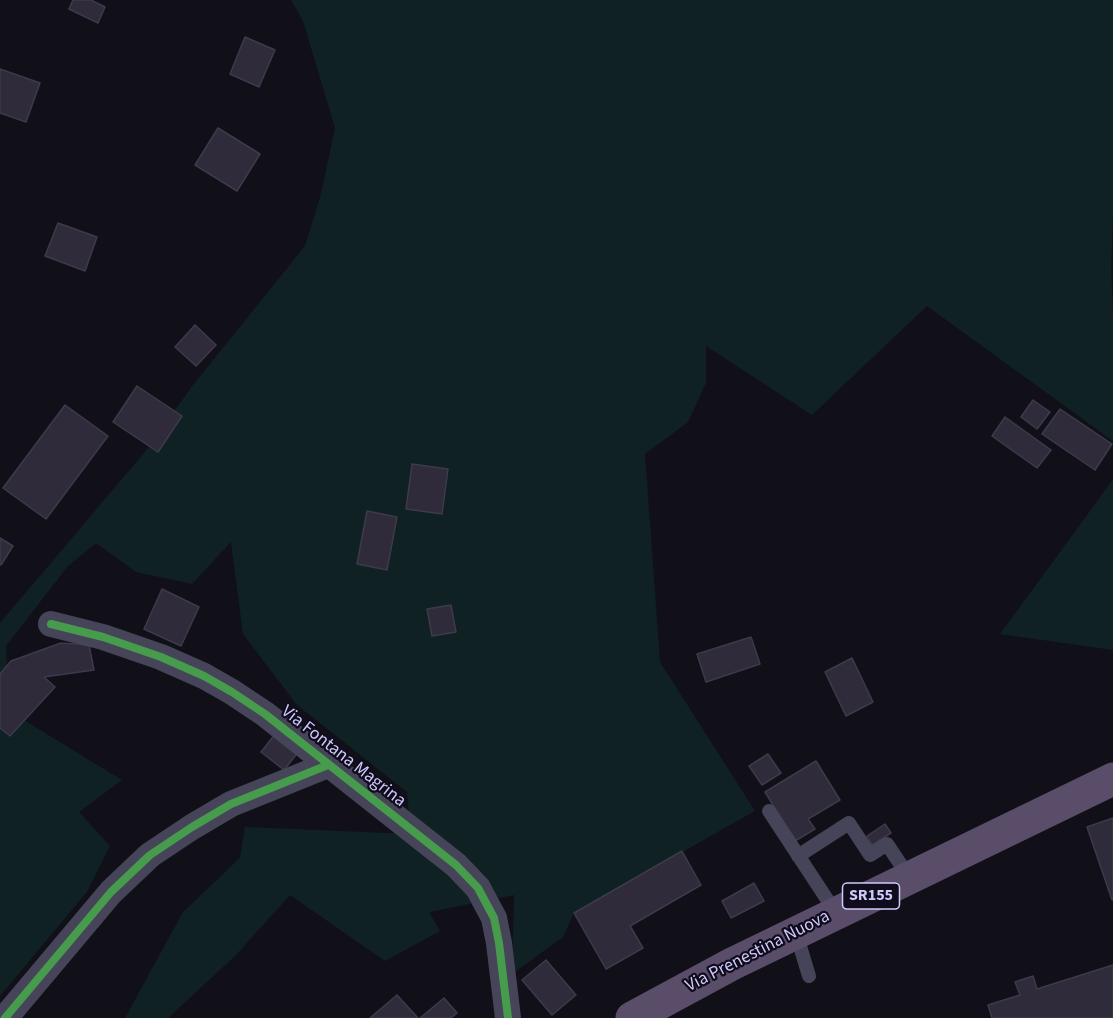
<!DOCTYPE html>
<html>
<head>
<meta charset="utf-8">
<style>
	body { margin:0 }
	canvas { display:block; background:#111018 }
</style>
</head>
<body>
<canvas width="1113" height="1018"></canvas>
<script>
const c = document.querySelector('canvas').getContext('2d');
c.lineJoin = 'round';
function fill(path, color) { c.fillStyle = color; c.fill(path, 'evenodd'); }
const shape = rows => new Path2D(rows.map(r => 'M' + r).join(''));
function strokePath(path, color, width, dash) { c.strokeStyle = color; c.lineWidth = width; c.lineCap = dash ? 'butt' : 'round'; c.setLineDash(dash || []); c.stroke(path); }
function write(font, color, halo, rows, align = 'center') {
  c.font = font + ' "Source Sans 3",sans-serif'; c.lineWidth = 4.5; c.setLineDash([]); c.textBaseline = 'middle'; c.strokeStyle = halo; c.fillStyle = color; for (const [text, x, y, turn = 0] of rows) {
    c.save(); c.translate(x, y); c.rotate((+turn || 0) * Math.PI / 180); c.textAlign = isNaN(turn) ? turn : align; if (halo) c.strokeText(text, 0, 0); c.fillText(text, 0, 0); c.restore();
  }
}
fill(shape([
	[291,0,1113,0,1113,217,1111,267,1113,312,1113,441,927,306,812,415,706,346,706,383,688,422,645,454,660,662,755,811,574,913,563,937,512,974,514,895,429,912,440,931,385,961,290,895,235,956,168,1018,125,1018,183,912,240,858,245,827,411,834,407,792,297,705,243,634,231,542,192,584,136,572,96,543,68,566,6,646,9,711,122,780,79,812,110,846,87,892,0,996,0,623,144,453,193,385,305,246,321,194,335,128,303,21],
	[1113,479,1113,650,1000,634,1090,511]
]), '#0f2122');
const building = shape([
	[73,0,91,0,105,7,98,23,69,9,73,0],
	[245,37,275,50,259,87,230,74,245,37],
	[0,69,40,83,26,122,0,113,0,69],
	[218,128,260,154,237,191,195,165,218,128],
	[58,223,97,237,85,271,45,256,58,223],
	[195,325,216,345,196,366,175,347,195,325],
	[137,386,182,416,158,452,113,422,137,386],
	[1033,400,1050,412,1037,429,1021,417,1033,400],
	[65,405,108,436,46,519,3,488,65,405],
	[1060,409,1112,444,1095,470,1042,434,1060,409],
	[1005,417,1051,450,1037,468,992,436,1005,417],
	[412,464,448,469,442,514,406,509,412,464],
	[367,511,397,517,387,570,357,564,367,511],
	[0,538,13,546,1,565,0,564,0,538],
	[162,589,199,607,181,646,144,629,162,589],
	[451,605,456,632,432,636,427,609,451,605],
	[751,637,760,664,706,682,697,654,751,637],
	[61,643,89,645,94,670,44,677,55,687,10,736,0,728,0,674,11,661,61,643],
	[852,658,873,702,846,716,825,672,852,658],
	[276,733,299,751,284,770,261,752,276,733],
	[768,754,781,773,762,785,749,766,768,754],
	[816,761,840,800,808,819,815,829,795,841,765,792,816,761],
	[1113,818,1113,900,1112,900,1087,827,1113,818],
	[885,824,891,833,872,845,867,836,885,824],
	[682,851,701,885,630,926,643,948,606,969,574,913,682,851],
	[754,883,764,901,731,918,722,901,754,883],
	[546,960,576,995,552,1015,522,980,546,960],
	[1113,965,1113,1018,992,1018,988,1005,1020,995,1015,982,1033,976,1037,989,1113,965],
	[397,995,418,1018,370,1018,397,995],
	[444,998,457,1013,451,1018,420,1018,444,998]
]);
fill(building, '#2f2b3b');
strokePath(building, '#3d3a4c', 1.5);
strokePath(shape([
	[769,811,836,913],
	[798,856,849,823,870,855,887,844,909,877],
	[796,933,809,976]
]), '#464458', 14);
strokePath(shape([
	[51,624,103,637,161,657,204,676,232,692,265,714,456,865,478,888,494,918,499,943,508,1018],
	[5,1018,111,892,150,855,192,827,231,804,328,765]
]), '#464458', 26);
strokePath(shape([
	[632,1018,732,964,1113,779]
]), '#5a4d6a', 33);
strokePath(shape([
	[51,624,103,637,161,657,204,676,232,692,265,714,456,865,478,888,494,918,499,943,508,1018],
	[5,1018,111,892,150,855,192,827,231,804,328,765]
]), '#469c4c', 8);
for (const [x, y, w] of [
	[871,896,57]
]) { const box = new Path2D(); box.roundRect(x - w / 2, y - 13, w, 26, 4.5); c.fillStyle = '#0f0c1b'; c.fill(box); strokePath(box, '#d1c8fd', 1.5); }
write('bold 16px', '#d1c8fd', null, [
	["SR155",871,896]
]);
write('18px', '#d1c8fd', '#0f0c1b', [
	["Via Fontana Magrina",343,757,38],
	["Via Prenestina Nuova",758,952,-27]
]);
</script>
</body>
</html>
